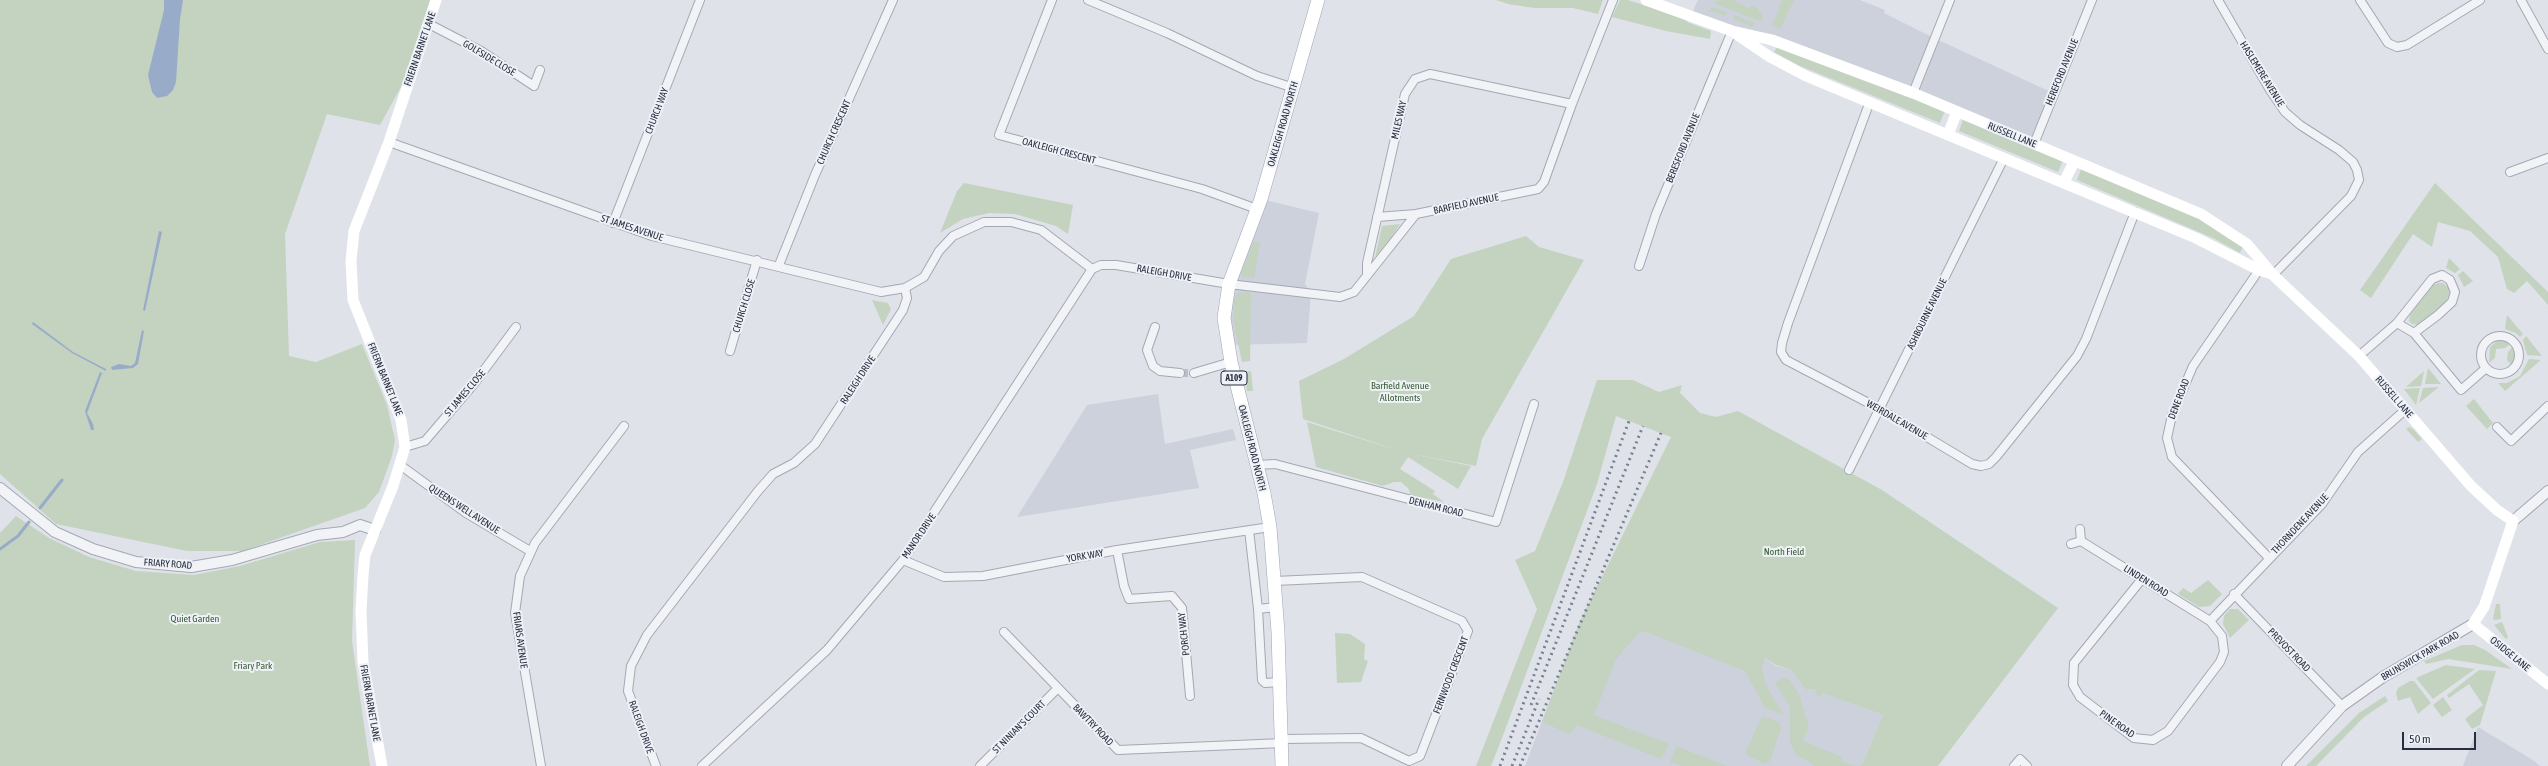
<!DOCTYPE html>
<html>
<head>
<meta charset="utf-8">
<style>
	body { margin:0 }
	#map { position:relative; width:2548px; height:766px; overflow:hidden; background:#dfe2e9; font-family:"Asap Condensed",sans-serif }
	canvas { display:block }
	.scale { position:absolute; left:2402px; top:732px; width:74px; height:18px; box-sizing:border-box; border:2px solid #272e40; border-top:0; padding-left:5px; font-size:12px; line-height:14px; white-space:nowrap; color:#272e40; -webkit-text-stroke:3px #eef1f6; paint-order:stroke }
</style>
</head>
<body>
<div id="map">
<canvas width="2548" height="766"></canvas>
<div class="scale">50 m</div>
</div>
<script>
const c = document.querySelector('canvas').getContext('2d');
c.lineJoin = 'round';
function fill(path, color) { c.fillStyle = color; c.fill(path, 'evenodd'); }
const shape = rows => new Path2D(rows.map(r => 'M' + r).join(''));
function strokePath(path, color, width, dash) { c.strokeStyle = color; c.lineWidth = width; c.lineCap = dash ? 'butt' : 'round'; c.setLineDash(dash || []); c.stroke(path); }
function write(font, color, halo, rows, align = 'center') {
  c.font = font + ' "Asap Condensed",sans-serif'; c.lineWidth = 4; c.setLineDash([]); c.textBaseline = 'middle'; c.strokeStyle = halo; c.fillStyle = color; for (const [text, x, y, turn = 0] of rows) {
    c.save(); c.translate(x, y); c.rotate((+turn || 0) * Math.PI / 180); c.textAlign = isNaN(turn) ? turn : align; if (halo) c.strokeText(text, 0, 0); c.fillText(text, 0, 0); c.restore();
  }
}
fill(shape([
	[1698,0,1860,0,1885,10,1884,13,1934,38,2053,93,2033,142,1692,13],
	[1261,199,1319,213,1305,284,1311,293,1307,343,1228,345,1229,284],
	[1158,394,1165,444,1233,429,1236,440,1190,450,1199,488,1017,517,1087,405],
	[1599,582,1765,658,1776,666,1791,670,1806,690,1814,689,1818,698,1822,692,1883,715,1861,766,1525,766,1579,624],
	[2478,727,2533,760,2540,766,2463,766]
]), '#cdd1db');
fill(shape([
	[0,0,430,0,407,76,380,125,327,114,285,234,289,356,316,362,362,344,387,405,395,440,392,456,379,492,365,508,243,551,187,551,56,524,0,474],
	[1496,0,1603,0,1598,14,1573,8,1534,8,1508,4],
	[1620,0,1628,0,1687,19,1687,22,1711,31,1710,39,1666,31,1612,17],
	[1720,0,1734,0,1750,9,1751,6,1757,8,1762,14,1762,22,1713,3],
	[1782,0,1794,0,1780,29,1772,26],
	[1711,7,1727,12,1725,16,1710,11],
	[1734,15,1754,23,1753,27,1733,19],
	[1778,45,1945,110,1940,123,1800,66,1774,52],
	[1964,117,2064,158,2058,172,1959,131],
	[2082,167,2196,215,2243,246,2240,253,2213,238,2077,180],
	[964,183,1073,205,1068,234,1056,226,1015,214,989,213,963,219,940,233,957,191],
	[2435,183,2548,292,2548,305,2527,281,2514,293,2507,289,2498,257,2470,231,2438,222,2432,247,2413,234,2371,298,2360,290],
	[1400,224,1391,238,1375,257,1382,226],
	[1526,236,1539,247,1584,260,1482,439,1476,466,1407,453,1471,466,1458,489,1408,457,1400,469,1435,491,1433,494,1444,502,1411,495,1408,488,1401,482,1394,482,1383,486,1316,467,1307,422,1403,452,1303,419,1299,381,1344,359,1414,316,1451,259],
	[1254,241,1260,243,1254,278,1242,277,1241,273],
	[2449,258,2460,269,2455,273,2446,268],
	[2463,271,2473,281,2464,287,2458,275],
	[2438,283,2443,283,2449,288,2449,295,2446,302,2420,325,2412,324,2409,321,2410,315,2430,286],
	[1248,292,1251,294,1250,361,1242,362,1233,320,1234,299,1238,293],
	[872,300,888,303,891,309,883,325],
	[2507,315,2523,334,2520,337,2516,333,2505,329],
	[2526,336,2542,356,2527,355,2523,340],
	[2497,341,2506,341,2510,344,2505,348,2496,349,2495,358,2489,363,2490,347],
	[2513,346,2516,353,2511,365,2507,360,2508,352],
	[2529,359,2541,360,2505,391,2498,383,2507,383,2520,376],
	[2428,368,2441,384,2425,384],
	[1251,371,1253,391,1247,391,1244,372],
	[2424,371,2421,386,2406,387],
	[1597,380,1633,380,1659,392,1682,385,1680,393,1700,413,1716,417,1738,411,1882,490,2058,608,1938,766,1858,766,1862,764,1883,715,1823,693,1818,698,1814,689,1806,690,1791,670,1776,665,1765,658,1762,668,1766,685,1783,714,1765,708,1745,671,1646,632,1640,632,1616,659,1594,715,1669,744,1661,759,1577,725,1570,734,1542,722,1579,624,1671,437,1616,416,1597,484,1502,738,1491,766,1476,766,1537,609,1515,560,1535,551,1563,482],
	[2439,387,2419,403,2423,388],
	[2420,388,2416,405,2404,389],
	[2474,399,2493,423,2487,429,2466,406],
	[2409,427,2413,429,2422,439,2418,442,2406,429],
	[16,516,49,538,89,557,136,571,194,575,240,566,320,542,355,540,352,641,370,766,0,766,0,533],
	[2208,580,2222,594,2210,606,2199,607,2178,594,2183,588,2191,593],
	[2496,604,2500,604,2501,619,2495,620,2493,619],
	[2230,609,2238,609,2249,620,2230,638,2223,624,2224,616],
	[2502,622,2508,637,2506,639,2494,625],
	[1335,633,1350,634,1365,644,1364,659,1368,661,1361,682,1337,683],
	[2462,645,2474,645,2485,650,2512,669,2448,659,2426,664,2424,661],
	[2446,665,2475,669,2433,699,2416,678],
	[2479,670,2496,671,2480,725,2472,729,2465,719,2483,705,2469,684,2449,698,2447,695],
	[1783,677,1789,679,1800,696,1803,708,1809,726,1803,741,1842,757,1841,761,1855,766,1815,766,1796,754,1790,743,1790,707,1775,684],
	[2410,681,2414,681,2431,703,2418,714,2410,697,2398,701,2396,693,2398,688],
	[2385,696,2388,701,2364,717,2316,766,2306,766,2359,713],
	[2443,697,2452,710,2442,717,2433,705],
	[1762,716,1779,722,1781,728,1770,761,1765,764,1748,756,1746,751],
	[1676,746,1727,766,1682,766,1670,762]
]), '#c3d3c0');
fill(shape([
	[164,0,183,0,180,19,176,82,173,90,167,96,157,98,152,92,148,75,164,10],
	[159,231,162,232,145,311,143,310],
	[33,322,73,352,106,369,106,371,72,353,32,324],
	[142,330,144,331,138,364,133,368,112,370,111,367,119,364,131,366,135,363],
	[100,372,102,373,87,413,93,424,94,430,91,430,85,411]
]), '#98acca');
strokePath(shape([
	[40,508,62,480],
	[0,549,18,536,29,522]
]), '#98acca', 3);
strokePath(shape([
	[1180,373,1194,373]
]), '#babec7', 8, [8, 4]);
const minor = shape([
	[1052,0,999,135,1202,189,1257,209],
	[1088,0,1167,33,1257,76,1294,88],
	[2218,0,2270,90,2285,112,2300,125,2339,150,2353,162,2357,170,2359,180,2351,196,2273,275],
	[2360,0,2388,43,2397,47,2407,45,2480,0],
	[2521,0,2548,49],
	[429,24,481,51,534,86,540,70],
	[1913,93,1950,0],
	[1869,104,1788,323,1782,343,1781,352,1786,360,1880,409,1972,464,1981,466,1989,464,1996,457,2077,356,2086,339,2135,212],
	[389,142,652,236,881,292,905,288,924,277,939,251,953,236,984,222,1011,222,1041,230,1092,269,1101,265,1116,265,1229,284,1340,297,1354,292,1416,214,1538,189,1544,182,1572,104,1613,0],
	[2034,144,2092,0],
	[2510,172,2548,158],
	[1377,217,1416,214],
	[613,223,700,0],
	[779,265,815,175,893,0],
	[1639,266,1656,214,1732,31],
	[2259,270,2193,366,2172,415,2167,438,2172,457,2269,558],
	[1367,273,1367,263,1405,94,1415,79,1430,74,1572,104],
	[1155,327,1147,350,1153,366,1160,371,1180,373],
	[2414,333,2461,390,2486,368],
	'2481 355a19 19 0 1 1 38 0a19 19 0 1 1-38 0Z',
	[730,351,757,260],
	[2359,356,2397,323,2432,279,2442,275,2450,280,2455,292,2452,302,2438,315,2414,333,2397,323],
	[1194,373,1231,362],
	[2497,427,2511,441,2548,406],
	[405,447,425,441,473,385,516,327],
	[400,465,466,513,530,551],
	[1256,465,1275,464,1496,522,1534,404],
	[1849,470,2004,158],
	[1249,530,1258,609,1262,680,1265,683,1280,682],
	[2081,541,2210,621,2222,636,2224,652,2220,662,2168,731,2153,740,2134,738,2080,697,2073,685,2074,663,2142,579],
	[2071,544,2081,541,2080,529],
	[1117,550,1124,586,1129,599,1172,596,1182,608,1190,696],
	[903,560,944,577,983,576,1117,550,1270,527],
	[1275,581,1362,577,1462,621,1468,631,1420,756,1409,761,1361,738,1283,739],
	[2234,594,2342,706],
	[1258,609,1276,607],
	[2210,621,2322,504,2358,452,2405,410],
	[1004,632,1118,750,1283,743],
	[541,766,515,613,520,576,535,543,624,426],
	[656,766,628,691,631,666,647,635,758,491,773,474,794,463,815,444,903,310,907,298,905,288],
	[702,766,827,650,903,560,1092,269],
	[980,766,1058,688],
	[2014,766,2020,759,2027,766]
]);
const tertiary = shape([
	[0,488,55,532,93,549,136,562,191,567,232,560,317,535,343,532,360,525,375,530],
	[2513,521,2548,491],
	[2287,766,2342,706,2383,677,2473,624]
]);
const primary = shape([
	[1282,766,1278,632,1270,527,1264,493,1231,362,1224,318,1229,284,1261,199,1318,0]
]);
strokePath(minor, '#a4a8b3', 10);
strokePath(tertiary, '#a4a8b3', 12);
strokePath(primary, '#9ea5b5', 14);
strokePath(minor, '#f2f3f7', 8);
strokePath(tertiary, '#f2f3f7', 10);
strokePath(shape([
	[1646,0,1732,31,1772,40,1913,93,2201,214,2247,244,2273,275,2359,356,2471,486,2497,510,2513,521,2484,607,2473,624,2548,684],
	[1736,34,1770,57,1806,76,2196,238,2259,270,2272,274],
	[1948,135,1956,114],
	[2064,182,2074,162],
	[382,766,363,662,361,612,363,575,365,555,393,486,405,447,401,420,353,300,351,261,354,231,389,142,436,0]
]), '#fff', 11);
strokePath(primary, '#fff', 13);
strokePath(shape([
	[1531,705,1643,426],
	[1500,766,1629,421],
	[1512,766,1539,699],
	[1520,766,1661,433]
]), '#788093', 3, [2, 4]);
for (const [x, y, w] of [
	[1234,378,26]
]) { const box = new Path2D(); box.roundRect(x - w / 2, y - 7, w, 14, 3); c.fillStyle = '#eef1f6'; c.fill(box); strokePath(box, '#272e40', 1); }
write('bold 9px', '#272e40', null, [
	["A109",1234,378]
]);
write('10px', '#272e40', '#eef1f6', [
	["FRIERN BARNET LANE",420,49,-71],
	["GOLFSIDE CLOSE",489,58,31],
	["HEREFORD AVENUE",2062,72,-68],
	["HASLEMERE AVENUE",2262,74,58],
	["CHURCH WAY",657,111,-69],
	["MILES WAY",1399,120,-77],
	["OAKLEIGH ROAD NORTH",1283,124,-74],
	["CHURCH CRESCENT",834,132,-66],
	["RUSSELL LANE",2012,135,22],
	["BERESFORD AVENUE",1683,148,-68],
	["OAKLEIGH CRESCENT",1059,151,15],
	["BARFIELD AVENUE",1466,204,-12],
	["ST JAMES AVENUE",632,228,18],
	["RALEIGH DRIVE",1164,273,10],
	["CHURCH CLOSE",744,306,-73],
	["ASHBOURNE AVENUE",1927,314,-64],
	["FRIERN BARNET LANE",385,379,68],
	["RALEIGH DRIVE",858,380,-57],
	["ST JAMES CLOSE",465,393,-50],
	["RUSSELL LANE",2394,397,49],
	["DENE ROAD",2179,399,-69],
	["WEIRDALE AVENUE",1897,420,30],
	["OAKLEIGH ROAD NORTH",1252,448,76],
	["DENHAM ROAD",1436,507,14],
	["QUEENS WELL AVENUE",464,509,33],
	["THORNDENE AVENUE",2300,524,-47],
	["MANOR DRIVE",919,536,-56],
	["YORK WAY",1085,556,-10],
	["FRIARY ROAD",168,564,4],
	["LINDEN ROAD",2146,581,32],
	["PORCH WAY",1184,634,-96],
	["FRIARS AVENUE",520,640,82],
	["PREVOST ROAD",2289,650,46],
	["OSIDGE LANE",2510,654,39],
	["BRUNSWICK PARK ROAD",2420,656,-30],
	["FERNWOOD CRESCENT",1451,675,-69],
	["FRIERN BARNET LANE",370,703,80],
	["PINE ROAD",2117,724,35],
	["BAWTRY ROAD",1093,725,46],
	["RALEIGH DRIVE",641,727,70],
	["ST NINIAN'S COURT",1019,727,-45]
]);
write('10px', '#385c34', '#eef1f6', [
	["Barfield Avenue",1400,386],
	["Allotments",1400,398],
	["North Field",1784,552],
	["Quiet Garden",195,619],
	["Friary Park",253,666]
]);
</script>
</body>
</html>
